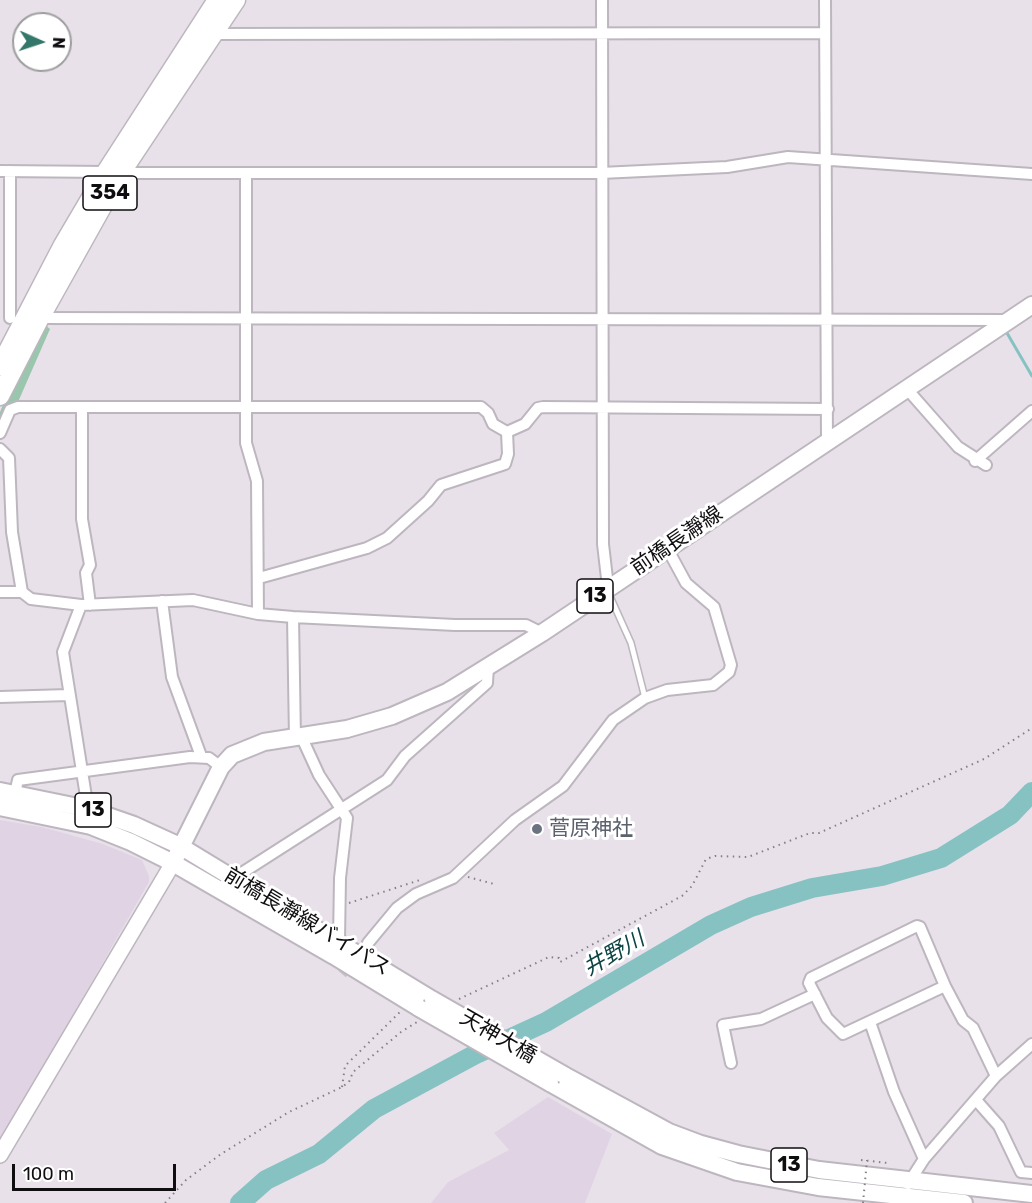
<!DOCTYPE html>
<html>
<head>
<meta charset="utf-8">
<style>
	body { margin:0 }
	#map { position:relative; width:1032px; height:1203px; overflow:hidden; background:#e8e1ea; font-family:Rubik,sans-serif }
	canvas { display:block }
	.north { position:absolute; left:12px; top:12px; width:60px; height:60px; box-sizing:border-box; background:#fff; border:2px solid #9f9e9f; border-radius:50%; rotate:93deg; font-size:16px; font-weight:700; line-height:24px; text-align:center; color:#0f0d10 }
	.north::after { content:''; display:block; margin:auto; width:21px; height:27px; background:#34786a; clip-path:polygon(50% 0,100% 100%,50% 72%,0 100%) }
	.scale { position:absolute; left:12px; top:1164px; width:164px; height:27px; box-sizing:border-box; border:3px solid #0f0d10; border-top:0; padding-left:8px; font-size:18px; line-height:21px; white-space:nowrap; color:#0f0d10; -webkit-text-stroke:4px #fff; paint-order:stroke }
</style>
</head>
<body>
<div id="map">
<canvas width="1032" height="1203"></canvas>
<div class="north">N</div>
<div class="scale">100 m</div>
</div>
<script>
const c = document.querySelector('canvas').getContext('2d');
c.lineJoin = 'round';
function fill(path, color) { c.fillStyle = color; c.fill(path, 'evenodd'); }
const shape = rows => new Path2D(rows.map(r => 'M' + r).join(''));
function strokePath(path, color, width, dash) { c.strokeStyle = color; c.lineWidth = width; c.lineCap = dash ? 'butt' : 'round'; c.setLineDash(dash || []); c.stroke(path); }
function write(font, color, halo, rows, align = 'center') {
  c.font = font + ' Rubik,"Noto Sans JP",sans-serif'; c.lineWidth = 6; c.setLineDash([]); c.textBaseline = 'middle'; c.strokeStyle = halo; c.fillStyle = color; for (const [text, x, y, turn = 0] of rows) {
    c.save(); c.translate(x, y); c.rotate((+turn || 0) * Math.PI / 180); c.textAlign = isNaN(turn) ? turn : align; if (halo) c.strokeText(text, 0, 0); c.fillText(text, 0, 0); c.restore();
  }
}
fill(shape([
	[0,820,42,827,103,844,142,860,149,876,149,882,0,1142],
	[548,1097,612,1134,585,1203,431,1203,448,1182,509,1150,494,1133]
]), '#e0d4e4');
fill(shape([
	[43,323,50,329,18,402,7,405,0,425,0,412,7,395]
]), '#99c6ac');
strokePath(shape([
	[1007,333,1032,376]
]), '#87c2c2', 3);
strokePath(shape([
	[240,1203,266,1180,319,1154,374,1109,474,1055,546,1022,711,925,751,907,812,888,882,876,941,858,1010,815,1032,792]
]), '#87c2c2', 20);
strokePath(shape([
	[342,974,368,943]
]), '#c7c1c9', 10, [10, 5]);
const lane = shape([
	[608,592,631,643,645,698]
]);
const street = shape([
	[602,0,603,544,608,587],
	[825,0,827,441],
	[213,34,824,33],
	[0,171,106,172],
	[10,171,10,318],
	[121,173,601,173,727,167,788,157,1032,174],
	[246,173,246,443,257,481,258,614],
	[40,318,1008,320],
	[907,389,958,447,986,465],
	[82,408,82,519,90,565,86,573,90,605],
	[0,433,10,410,18,407,481,407,488,413,493,424,507,432,525,424,538,408,543,407,828,409],
	[0,449,9,458,12,532,22,592],
	[975,461,1032,411],
	[259,578,367,548,387,538,428,501,441,485,505,464,508,454,507,432],
	[0,592,22,592,31,599,81,605,193,600,258,614,293,617,455,625,526,625,542,633],
	[162,601,172,677,201,756],
	[81,605,63,652,88,809],
	[293,617,295,739],
	[0,697,69,695],
	[302,738,319,775,347,818,340,878,339,940],
	[15,793,18,780,190,757,209,758,221,767],
	[234,878,387,780,405,756,487,683,488,666],
	[368,943,397,908,416,894,453,878,515,820,563,786,613,720,645,698,667,690,713,685,729,672,731,665,714,607,686,583,667,548],
	[945,986,843,1034,827,1018,809,983,811,978,917,926,920,927,945,986,963,1020,973,1028,996,1076],
	[870,1022,894,1092,924,1159],
	[731,1063,723,1025,761,1019,815,994],
	[976,1100,999,1126,1021,1172,1032,1173],
	[908,1184,924,1159,996,1076,1032,1044]
]);
const secondary = shape([
	[0,1155,173,863]
]);
const primary = shape([
	[0,791,88,809,134,825,180,846,433,1000],
	[0,807,91,826,131,842,173,863,334,956,419,1008],
	[173,863,221,767,232,755,264,742,347,729,392,716,447,692,542,633,1032,305],
	[564,1075,669,1132,701,1144,738,1154,819,1170,1032,1194],
	[550,1083,662,1146,737,1172,818,1187,964,1203]
]);
const highway = shape([
	[0,366,63,245,106,172,217,0],
	[0,396,40,318,121,173,236,0]
]);
strokePath(lane, '#bdb6bf', 8);
strokePath(street, '#bdb6bf', 14);
strokePath(secondary, '#bdb6bf', 18);
strokePath(primary, '#bdb6bf', 20);
strokePath(highway, '#bdb6bf', 21);
strokePath(shape([
	[468,877,494,884],
	[349,903,420,880],
	[459,999,549,957,559,958,560,962,682,896,692,886,706,859,715,856,748,857,810,833,819,833,984,759,1032,728],
	[342,1087,345,1066,400,1012],
	[861,1160,888,1163],
	[165,1203,186,1180,221,1154,289,1112,342,1087,349,1082,353,1072,401,1032,417,1022]
]), '#858086', 2, [1.5, 4.5]);
strokePath(lane, '#fff', 5);
strokePath(street, '#fff', 10);
strokePath(secondary, '#fff', 15);
strokePath(primary, '#fff', 16);
strokePath(highway, '#fff', 18);
const primaryBridge = shape([
	[433,1000,564,1075],
	[419,1008,550,1083]
]);
strokePath(primaryBridge, '#bdb6bf', 20, []);
strokePath(shape([
	[863,1203,867,1160]
]), '#858086', 2, [1.5, 4.5]);
strokePath(primaryBridge, '#fff', 16);
for (const [x, y, r, color] of [
	[537,829,6,"#6b7280"]
]) { const dot = new Path2D(); dot.arc(x, y, r, 0, 2 * Math.PI); c.fillStyle = color; c.fill(dot); strokePath(dot, '#fff', 2); }
for (const [x, y, w] of [
	[110,193,54],
	[595,596,36],
	[93,810,36],
	[789,1165,36]
]) { const box = new Path2D(); box.roundRect(x - w / 2, y - 17, w, 34, 4.5); c.fillStyle = '#fff'; c.fill(box); strokePath(box, '#0f0d10', 1.5); }
write('bold 20px', '#0f0d10', null, [
	["354",110,193],
	["13",595,596],
	["13",93,810],
	["13",789,1165]
]);
write('21px', '#0f0d10', '#fff', [
	["前橋長瀞線",677,541,-34],
	["前橋長瀞線バイパス",307,922,31],
	["天神大橋",498,1037,30]
]);
write('21px', '#5b616d', '#fff', [
	["菅原神社",549,829]
], 'left');
write('italic 22px', '#0c4344', '#fff', [
	["井野川",614,954,-30]
]);
</script>
</body>
</html>
